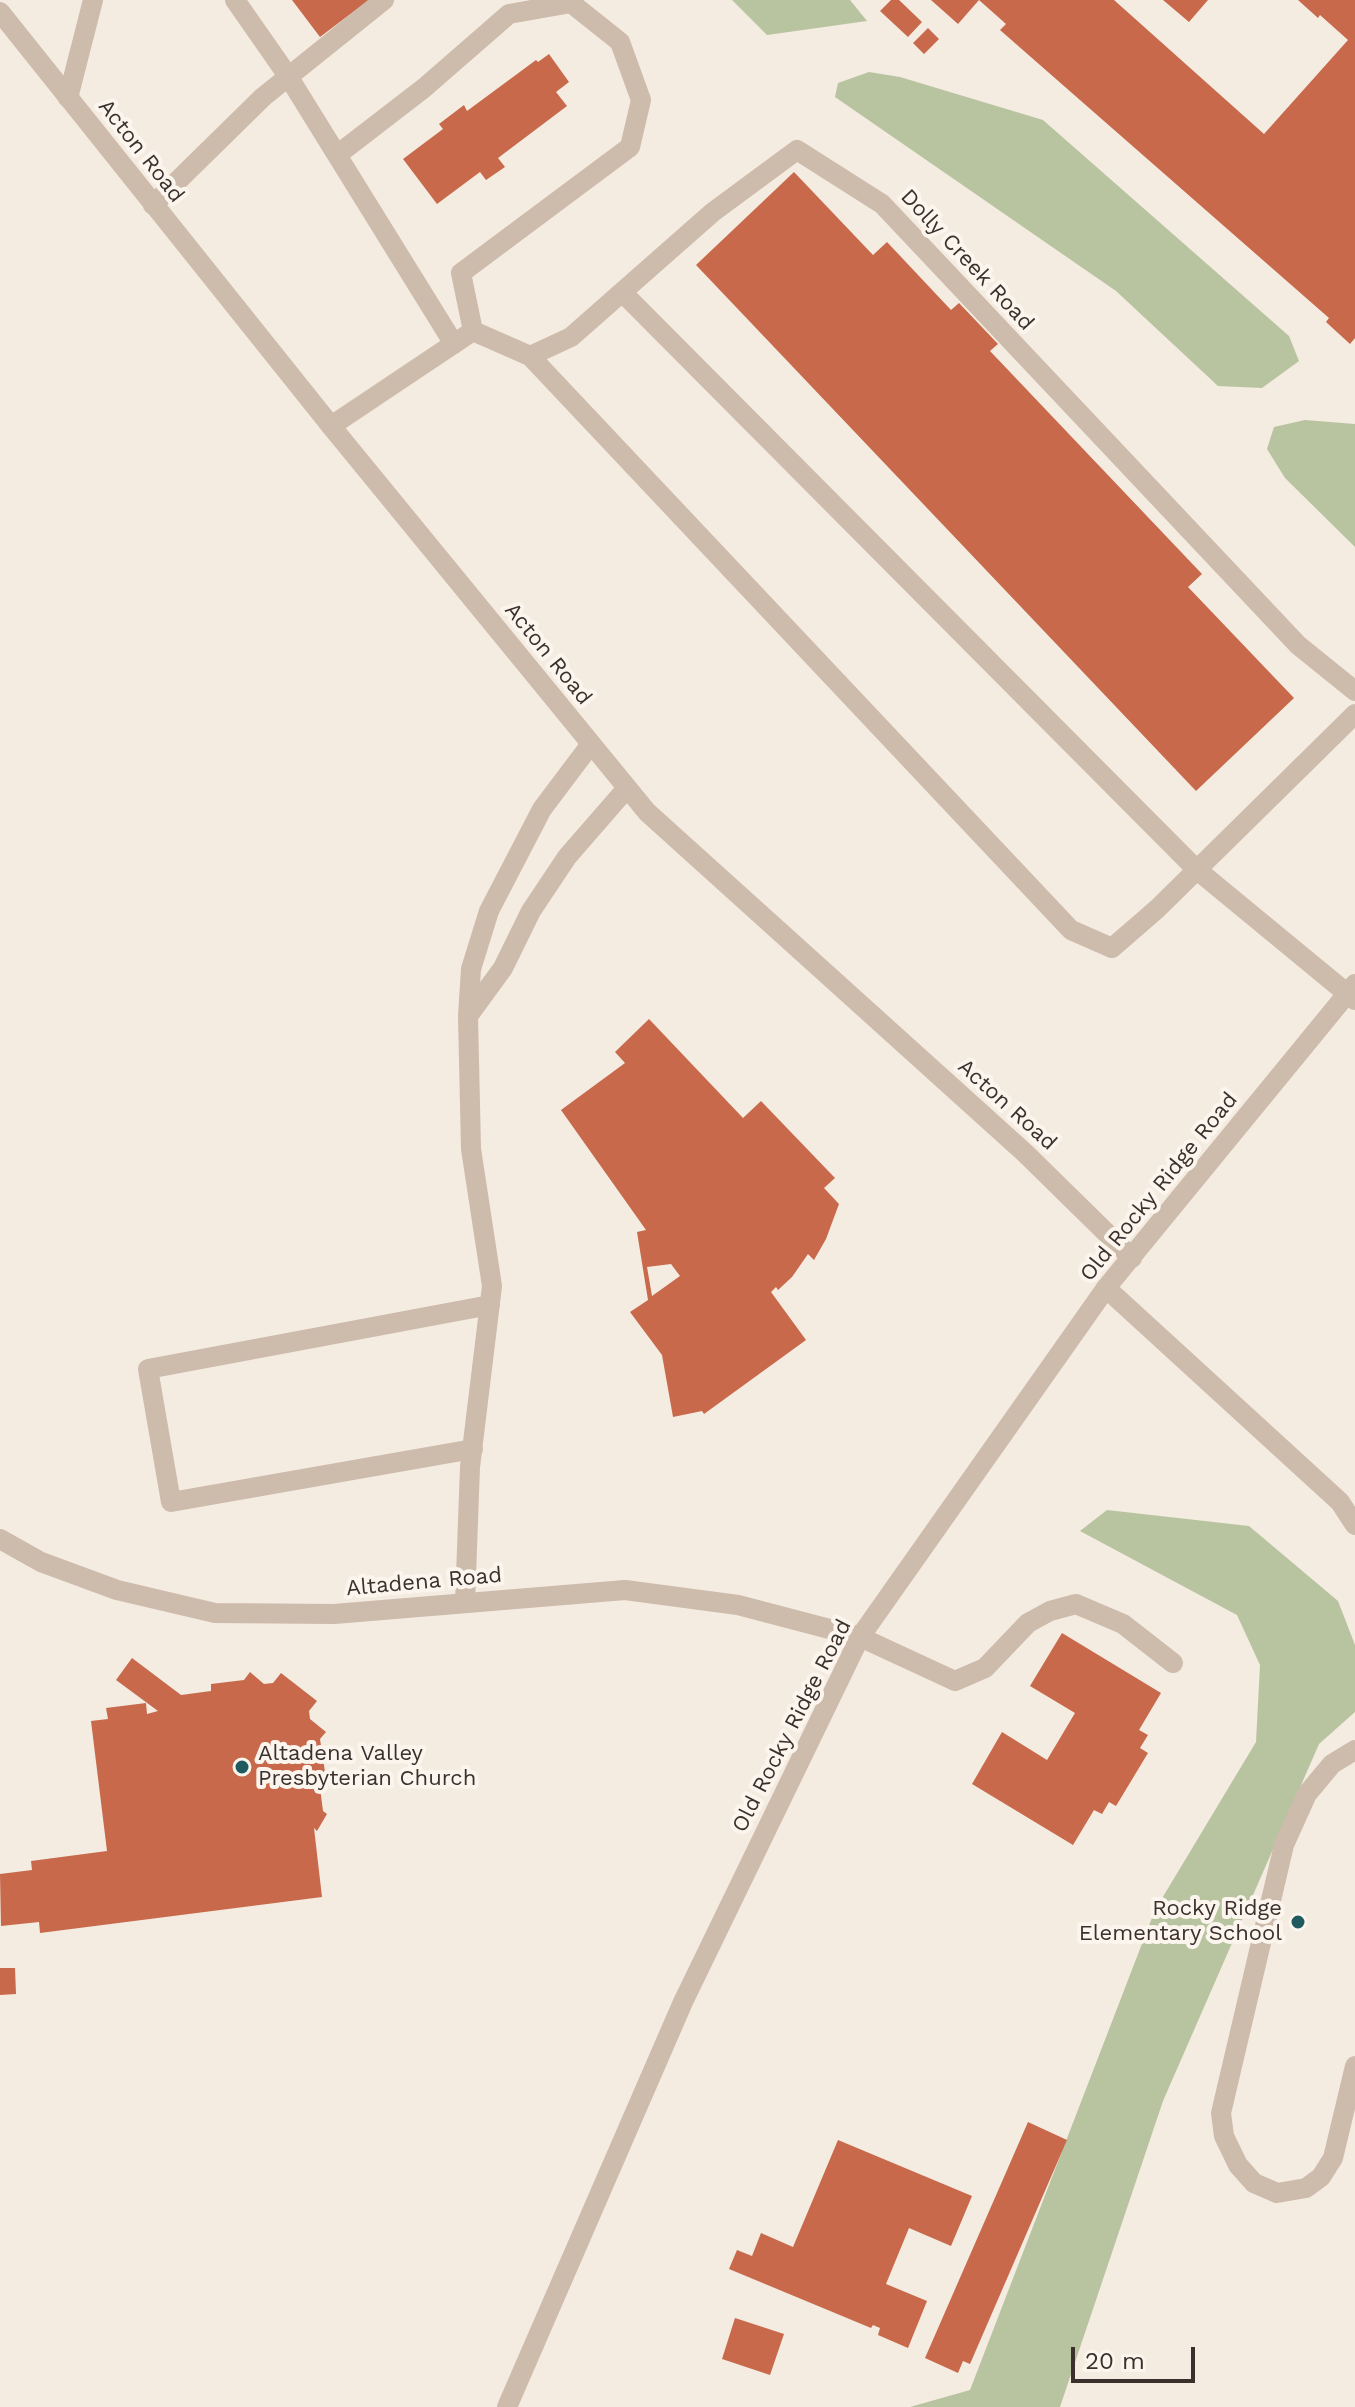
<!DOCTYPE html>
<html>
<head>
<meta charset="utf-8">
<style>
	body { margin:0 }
	#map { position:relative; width:1355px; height:2407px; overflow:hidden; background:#f4ebe1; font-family:"Work Sans",sans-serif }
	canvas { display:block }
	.scale { position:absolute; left:1071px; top:2347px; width:124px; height:36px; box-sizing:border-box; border:4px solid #3b302b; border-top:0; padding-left:10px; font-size:24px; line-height:28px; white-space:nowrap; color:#3b302b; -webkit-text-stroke:6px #fbf5ee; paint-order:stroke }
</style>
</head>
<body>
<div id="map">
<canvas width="1355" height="2407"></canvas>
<div class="scale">20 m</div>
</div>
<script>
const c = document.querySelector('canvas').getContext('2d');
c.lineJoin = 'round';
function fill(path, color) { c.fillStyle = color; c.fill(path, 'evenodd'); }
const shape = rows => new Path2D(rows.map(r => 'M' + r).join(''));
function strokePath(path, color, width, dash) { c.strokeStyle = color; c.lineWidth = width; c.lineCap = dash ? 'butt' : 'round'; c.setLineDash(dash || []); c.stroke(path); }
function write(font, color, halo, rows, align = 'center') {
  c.font = font + ' "Work Sans",sans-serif'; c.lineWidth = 8; c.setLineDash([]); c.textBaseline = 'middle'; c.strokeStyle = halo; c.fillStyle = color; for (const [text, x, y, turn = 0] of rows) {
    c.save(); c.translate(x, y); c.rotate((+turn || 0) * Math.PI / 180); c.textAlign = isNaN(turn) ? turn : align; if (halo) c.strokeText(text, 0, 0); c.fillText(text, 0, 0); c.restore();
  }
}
fill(shape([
	[732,0,850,0,867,21,767,35],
	[869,72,900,77,1043,120,1289,336,1299,361,1262,388,1218,386,1116,291,835,97,838,83],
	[1305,420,1355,424,1355,547,1285,478,1267,449,1274,427],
	[1107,1510,1249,1526,1338,1601,1355,1645,1355,1712,1319,1744,1163,2101,1060,2407,910,2407,970,2390,1155,1910,1256,1742,1260,1665,1237,1615,1080,1531]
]), '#b8c4a0');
fill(shape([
	[292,0,369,0,320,37],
	[891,0,899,0,922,22,908,37,880,11],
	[931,0,979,0,958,24],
	[979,0,1114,0,1264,134,1348,40,1320,15,1318,18,1298,0,1355,0,1355,338,1350,344,1326,322,1329,318,1000,30,1006,24],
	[1163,0,1208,0,1189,22],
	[928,28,939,39,924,54,913,43],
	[549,54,569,82,556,92,567,106,498,158,505,167,486,180,480,172,437,204,403,159,443,129,439,124,464,105,467,111,536,60,538,62],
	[794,172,873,255,887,242,951,310,959,303,998,344,990,351,1202,574,1188,587,1294,698,1196,791,696,265],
	[649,1019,743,1118,761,1101,835,1178,824,1188,839,1204,826,1239,814,1260,808,1254,792,1277,778,1290,776,1287,771,1292,806,1340,704,1414,702,1411,673,1417,662,1355,630,1312,648,1300,637,1232,646,1230,561,1110,625,1063,615,1052],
	[671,1264,680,1276,652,1296,647,1267],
	[1062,1633,1161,1693,1139,1730,1148,1735,1140,1748,1148,1753,1116,1806,1109,1802,1102,1814,1094,1810,1073,1845,972,1784,1002,1732,1047,1760,1075,1713,1030,1686],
	[132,1658,181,1695,211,1691,211,1684,244,1680,250,1672,264,1684,273,1683,281,1673,317,1701,309,1711,310,1719,326,1732,320,1739,325,1772,318,1773,323,1811,327,1814,317,1831,314,1828,322,1897,40,1933,39,1922,1,1926,0,1874,32,1870,31,1861,107,1851,91,1721,108,1719,106,1708,146,1703,147,1714,158,1711,116,1680],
	[0,1968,15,1968,16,1994,0,1995],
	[1028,2122,1067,2140,970,2364,963,2361,958,2373,925,2358],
	[838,2140,972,2196,951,2246,909,2228,886,2284,927,2301,908,2348,878,2335,880,2328,873,2325,871,2328,729,2269,737,2250,752,2256,761,2233,793,2247],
	[735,2318,784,2334,770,2375,722,2359]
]), '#c8694b');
strokePath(shape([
	[235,0,288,76,454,344],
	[68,98,93,0],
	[337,155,424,88,509,14,571,3,620,42,641,100,630,147,461,273,473,331],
	[153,205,263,97,384,0],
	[622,292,1196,869,1355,1000],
	[530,356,1071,930,1112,948,1157,909,1355,714],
	[331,426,473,331,530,356,571,337,713,212,797,150,882,204,1298,645,1355,691],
	[468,1016,503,968,531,911,567,857,627,788],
	[1106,1288,1340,1502,1355,1525],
	[473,1449,171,1502,148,1369,490,1305],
	[465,1603,470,1467,492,1286,471,1149,468,1016,471,969,489,911,542,809,591,744],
	[860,1637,955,1681,985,1668,1028,1623,1050,1611,1076,1604,1123,1624,1173,1663],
	[1355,1750,1332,1764,1307,1794,1284,1845,1221,2113,1224,2136,1238,2165,1254,2183,1277,2193,1306,2188,1321,2177,1333,2158,1355,2066]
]), '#cdbbac', 20);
strokePath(shape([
	[0,12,331,426,647,812,1025,1153,1132,1258],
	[0,1539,41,1562,117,1590,215,1613,334,1614,625,1590,738,1605,860,1637],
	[507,2407,683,2002,860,1637,1106,1288,1355,984]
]), '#cdbbac', 20);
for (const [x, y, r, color] of [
	[242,1767,8,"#1f5a5e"],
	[1298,1922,8,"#1f5a5e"]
]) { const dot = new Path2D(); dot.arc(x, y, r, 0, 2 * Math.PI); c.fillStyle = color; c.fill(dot); strokePath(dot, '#fbf5ee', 3); }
write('22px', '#3b302b', '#fbf5ee', [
	["Acton Road",141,151,52],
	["Dolly Creek Road",967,260,47],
	["Acton Road",548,654,51],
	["Acton Road",1007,1105,42],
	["Old Rocky Ridge Road",1159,1187,-51],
	["Altadena Road",424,1582,-5],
	["Old Rocky Ridge Road",792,1726,-63]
]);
write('22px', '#3b302b', '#fbf5ee', [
	["Altadena Valley",258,1754],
	["Presbyterian Church",258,1779],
	["Rocky Ridge",1282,1909,"right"],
	["Elementary School",1282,1934,"right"]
], 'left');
</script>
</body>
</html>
